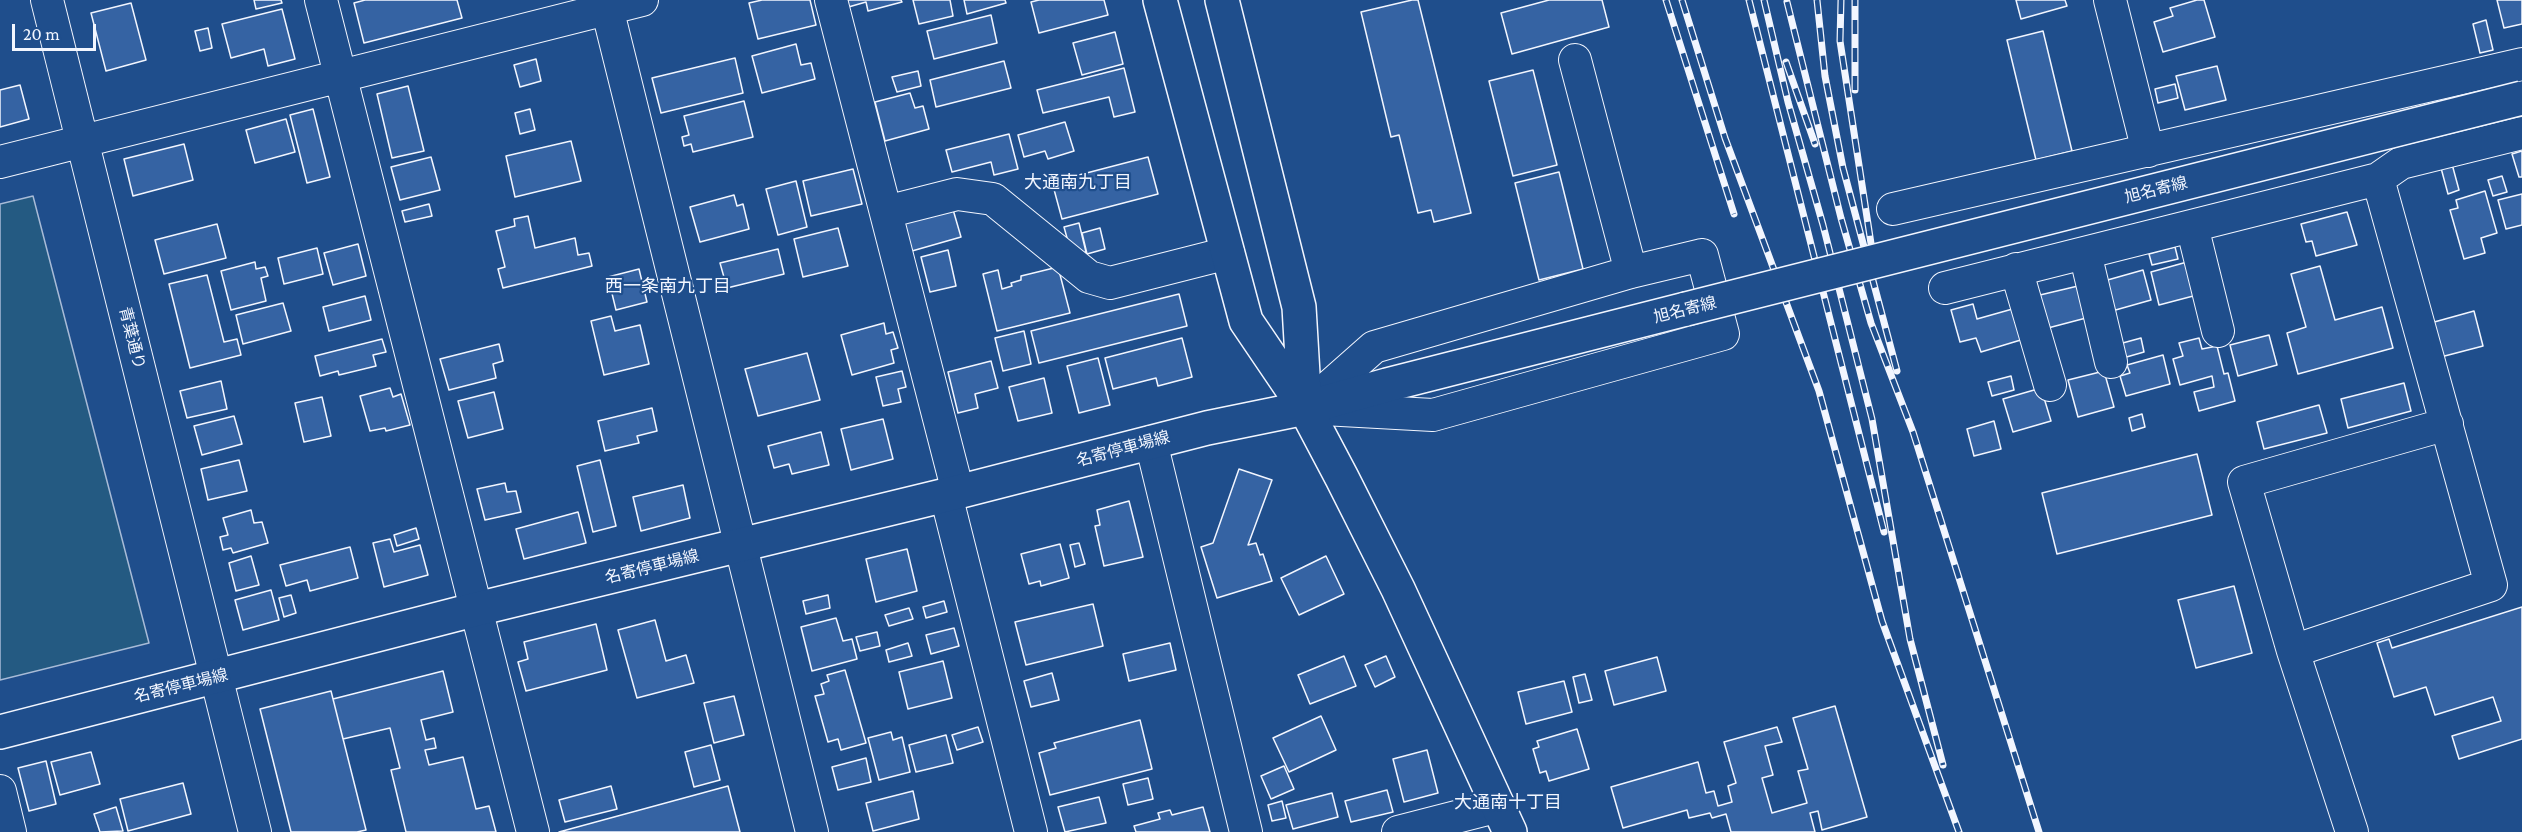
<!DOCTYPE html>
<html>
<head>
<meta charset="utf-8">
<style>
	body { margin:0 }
	#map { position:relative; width:2522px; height:832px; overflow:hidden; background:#1f4e8c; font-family:"Crimson Pro",serif }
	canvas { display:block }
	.scale { position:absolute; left:12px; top:24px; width:84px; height:27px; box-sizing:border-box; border:3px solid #f2f6ff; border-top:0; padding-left:8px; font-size:18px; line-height:21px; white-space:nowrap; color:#f2f6ff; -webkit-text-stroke:4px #1f4e8c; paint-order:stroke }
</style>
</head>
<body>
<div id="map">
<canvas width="2522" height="832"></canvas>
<div class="scale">20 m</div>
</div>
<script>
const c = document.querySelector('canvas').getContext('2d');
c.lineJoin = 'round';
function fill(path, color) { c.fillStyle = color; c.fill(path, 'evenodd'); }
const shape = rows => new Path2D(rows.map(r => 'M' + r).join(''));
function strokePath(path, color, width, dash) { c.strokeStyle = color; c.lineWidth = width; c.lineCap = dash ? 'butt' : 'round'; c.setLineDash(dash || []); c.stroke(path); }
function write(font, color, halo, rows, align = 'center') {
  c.font = font + ' "Crimson Pro","Noto Sans JP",serif'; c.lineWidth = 4.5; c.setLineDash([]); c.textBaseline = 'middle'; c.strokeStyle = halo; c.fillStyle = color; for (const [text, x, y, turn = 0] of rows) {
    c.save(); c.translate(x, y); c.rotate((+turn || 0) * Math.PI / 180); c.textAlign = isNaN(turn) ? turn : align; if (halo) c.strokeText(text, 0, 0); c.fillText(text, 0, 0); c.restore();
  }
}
const green = shape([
	[33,196,149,643,0,680,0,204,33,196]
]);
fill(green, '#245a82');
strokePath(green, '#a8bbd7', 1.5);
const building = shape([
	[254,0,281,0,282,3,256,9,254,0],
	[365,0,457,0,462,18,364,43,354,3,365,0],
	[762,0,810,0,816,25,758,39,749,3,762,0],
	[843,0,901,0,902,2,868,11,866,2,845,8,843,0],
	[913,0,950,0,953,16,919,24,913,0],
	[964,0,1005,0,1006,3,967,14,964,0],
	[1039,0,1104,0,1108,15,1039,33,1031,2,1039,0],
	[1412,0,1418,0,1471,213,1434,222,1431,210,1418,213,1399,135,1391,137,1361,12,1412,0],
	[1549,0,1602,0,1609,27,1512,54,1501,13,1549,0],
	[2016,0,2065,0,2067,6,2021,19,2016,0],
	[2197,0,2204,0,2215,37,2163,52,2154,22,2173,16,2170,8,2197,0],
	[2497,0,2522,0,2522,24,2504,28,2497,0],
	[131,3,146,60,106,71,91,13,131,3],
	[282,9,295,59,268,66,264,49,231,58,222,24,282,9],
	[991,15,997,43,934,59,927,31,991,15],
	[2486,20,2493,50,2480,53,2473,24,2486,20],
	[208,28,212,48,200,51,195,31,208,28],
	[2043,31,2072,151,2036,160,2007,40,2043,31],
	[1115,32,1123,64,1082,75,1073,43,1115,32],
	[796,44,801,65,811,63,815,79,762,93,752,56,796,44],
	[735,58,743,93,661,113,652,78,735,58],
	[536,59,541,81,520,87,514,65,536,59],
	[1004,61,1011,88,936,107,930,80,1004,61],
	[2217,66,2226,100,2185,110,2176,76,2217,66],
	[1124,68,1135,112,1114,117,1109,97,1043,113,1037,90,1124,68],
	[1533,70,1557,165,1513,176,1489,81,1533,70],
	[918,71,921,86,897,92,892,77,918,71],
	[2175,84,2178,98,2158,103,2155,89,2175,84],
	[20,85,29,119,0,127,0,90,20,85],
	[408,86,424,151,392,158,377,94,408,86],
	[910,93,915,108,923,106,929,129,885,141,875,102,910,93],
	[744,101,753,137,693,152,691,144,684,146,682,137,689,135,684,116,744,101],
	[313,109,330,177,307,183,290,115,313,109],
	[530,109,535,130,520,134,515,113,530,109],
	[286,119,295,152,255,163,246,130,286,119],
	[1065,122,1074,151,1048,159,1045,151,1024,157,1018,135,1065,122],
	[1009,134,1018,169,994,175,991,162,952,172,946,150,1009,134],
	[571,141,581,181,515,197,506,156,571,141],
	[184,144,193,180,133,196,124,159,184,144],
	[2522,151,2522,177,2519,177,2512,154,2522,151],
	[431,157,440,190,400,200,391,167,431,157],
	[1148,157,1158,194,1062,219,1052,182,1148,157],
	[2452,164,2459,190,2448,194,2441,168,2452,164],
	[853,169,862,204,811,216,803,181,853,169],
	[1559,172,1583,269,1539,280,1515,183,1559,172],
	[2502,176,2507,192,2493,196,2488,180,2502,176],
	[796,181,807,227,778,235,766,189,796,181],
	[2485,191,2497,233,2481,238,2485,253,2464,259,2450,210,2458,208,2456,200,2485,191],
	[2522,194,2522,225,2506,229,2498,200,2522,194],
	[734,195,737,206,743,204,749,229,700,242,690,207,734,195],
	[429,204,432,216,405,222,402,211,429,204],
	[952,206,961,237,912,251,903,219,952,206],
	[2347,212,2357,245,2316,256,2312,241,2306,242,2301,224,2347,212],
	[528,216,535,248,575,238,578,255,589,253,592,266,503,288,498,269,505,267,496,231,515,226,514,219,528,216],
	[1079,223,1086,252,1072,256,1064,227,1079,223],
	[217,224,226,258,164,274,155,240,217,224],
	[838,228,848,266,803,277,794,239,838,228],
	[1100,228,1105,249,1087,254,1082,233,1100,228],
	[358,244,366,276,333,285,324,253,358,244],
	[2175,247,2178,259,2152,265,2149,254,2175,247],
	[317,248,323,274,284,284,278,258,317,248],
	[778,249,784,274,727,288,720,263,778,249],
	[948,250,956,286,930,292,921,257,948,250],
	[255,262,256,269,265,267,268,276,261,278,266,301,231,310,221,271,255,262],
	[2187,262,2197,295,2159,305,2151,272,2187,262],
	[2320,266,2335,320,2382,307,2393,348,2298,374,2287,333,2306,327,2291,274,2320,266],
	[1058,267,1070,313,997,331,983,274,998,270,1002,289,1012,286,1011,283,1021,280,1021,276,1058,267],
	[639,269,647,302,616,310,608,277,639,269],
	[2143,270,2151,300,2112,311,2104,281,2143,270],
	[207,275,224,342,237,339,241,355,190,368,169,284,207,275],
	[2078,286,2086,318,2048,328,2040,295,2078,286],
	[1179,294,1187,326,1039,363,1031,331,1179,294],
	[365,296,371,320,329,331,323,307,365,296],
	[283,303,291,331,243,344,236,315,283,303],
	[1973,304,1977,319,2016,308,2024,339,1981,352,1976,338,1960,342,1951,310,1973,304],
	[2474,311,2483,346,2437,358,2427,324,2474,311],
	[611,316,615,331,640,325,649,364,604,375,591,321,611,316],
	[884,323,886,334,893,332,898,348,891,350,894,363,852,375,841,335,884,323],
	[1024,331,1031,364,1003,371,995,338,1024,331],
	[2269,335,2277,365,2238,376,2230,345,2269,335],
	[1182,338,1192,377,1158,386,1156,378,1113,389,1105,358,1182,338],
	[2141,338,2144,352,2123,358,2119,344,2141,338],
	[2199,338,2202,349,2217,346,2224,374,2228,373,2235,401,2199,411,2194,392,2214,387,2212,376,2180,385,2173,359,2183,356,2179,343,2199,338],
	[382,339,386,352,373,355,376,366,339,375,338,371,320,376,315,356,382,339],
	[499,344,503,361,493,364,496,378,449,390,440,359,499,344],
	[807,353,820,400,758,416,745,369,807,353],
	[2163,355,2170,384,2126,396,2120,376,2130,373,2127,365,2163,355],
	[1098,358,1110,405,1079,413,1067,366,1098,358],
	[991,361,998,388,975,394,978,408,958,413,948,372,991,361],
	[902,371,906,387,898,389,901,402,883,406,876,377,902,371],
	[2104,371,2114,407,2078,417,2068,380,2104,371],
	[2011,376,2014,390,1992,396,1988,382,2011,376],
	[1044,378,1052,413,1018,421,1009,387,1044,378],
	[221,381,227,409,187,418,180,391,221,381],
	[2404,383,2411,411,2348,428,2341,399,2404,383],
	[390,388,393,397,401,394,410,425,386,431,385,428,370,431,360,396,390,388],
	[2041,388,2051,421,2013,432,2003,399,2041,388],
	[494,392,503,429,468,438,458,401,494,392],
	[322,397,331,436,304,442,295,403,322,397],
	[2319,405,2327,433,2264,449,2257,422,2319,405],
	[652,408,657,431,637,436,639,443,605,451,598,421,652,408],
	[2142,414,2145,427,2132,431,2129,418,2142,414],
	[234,416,242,444,202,455,194,426,234,416],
	[883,419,893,459,851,470,841,429,883,419],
	[1994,421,2001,449,1974,456,1967,429,1994,421],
	[821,432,829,465,792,474,789,464,774,468,768,446,821,432],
	[2197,454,2212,515,2057,554,2042,493,2197,454],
	[239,460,247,491,208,500,201,469,239,460],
	[600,460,616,526,593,532,577,466,600,460],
	[1239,469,1272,480,1248,545,1256,543,1260,555,1263,554,1272,581,1217,598,1201,547,1213,543,1239,469],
	[505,483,507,492,516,491,521,512,485,520,477,489,505,483],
	[683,485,690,518,641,531,633,497,683,485],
	[1129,501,1143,557,1104,566,1095,526,1100,525,1097,510,1129,501],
	[251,510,254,523,262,522,268,543,233,553,231,548,223,550,220,537,228,535,223,518,251,510],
	[578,512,586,543,524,559,516,529,578,512],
	[416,528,419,539,397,546,394,535,416,528],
	[390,539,394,552,420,545,428,575,384,587,373,543,390,539],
	[1079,543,1085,564,1075,567,1070,545,1079,543],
	[1060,544,1069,578,1041,586,1040,581,1029,584,1021,554,1060,544],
	[350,547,358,578,310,591,307,580,286,586,280,565,350,547],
	[907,549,917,591,876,602,866,559,907,549],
	[251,556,259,585,236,591,229,563,251,556],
	[1326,556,1344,594,1299,615,1281,578,1326,556],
	[2234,586,2252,653,2196,668,2178,600,2234,586],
	[271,590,279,620,243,630,235,600,271,590],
	[291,595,296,613,284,617,279,598,291,595],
	[828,595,830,608,806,614,803,601,828,595],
	[944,601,947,612,926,618,923,607,944,601],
	[1093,604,1103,646,1026,665,1015,622,1093,604],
	[2522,607,2522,739,2459,759,2452,736,2501,721,2493,697,2435,715,2426,687,2394,697,2377,643,2389,639,2392,648,2522,607],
	[909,608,913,619,889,626,885,615,909,608],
	[836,618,843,641,852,639,857,659,812,671,801,627,836,618],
	[655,620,666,661,686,655,694,683,637,698,618,630,655,620],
	[596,624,607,670,526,691,518,662,528,659,524,642,596,624],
	[954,628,959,646,931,654,926,635,954,628],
	[877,632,880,646,860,651,856,637,877,632],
	[908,643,912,656,889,662,886,650,908,643],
	[1170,643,1176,670,1129,681,1123,654,1170,643],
	[1344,656,1356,686,1310,704,1298,675,1344,656],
	[1386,656,1395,677,1375,687,1365,665,1386,656],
	[1657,657,1666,691,1614,705,1605,671,1657,657],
	[943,661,952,698,908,709,899,672,943,661],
	[845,670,866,743,841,750,838,739,828,742,815,696,824,694,821,684,829,681,827,675,845,670],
	[443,671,453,712,421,720,426,740,434,738,436,748,425,750,429,765,463,757,476,809,489,806,496,832,406,832,391,770,400,768,390,728,343,739,333,699,443,671],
	[1052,673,1059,700,1031,707,1024,681,1052,673],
	[1585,674,1592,700,1579,703,1573,677,1585,674],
	[1564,681,1572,712,1526,724,1518,692,1564,681],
	[331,691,366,830,357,832,291,832,260,709,331,691],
	[734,696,744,735,714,743,704,703,734,696],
	[1835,706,1867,817,1822,830,1818,811,1810,813,1815,832,1731,832,1726,814,1712,818,1710,813,1689,818,1687,810,1623,828,1611,787,1698,762,1706,793,1714,791,1718,806,1732,802,1728,786,1736,783,1724,742,1777,727,1782,742,1765,746,1773,775,1762,778,1772,813,1807,803,1798,771,1808,769,1793,718,1835,706],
	[1321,716,1336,750,1289,772,1273,738,1321,716],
	[1140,720,1152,769,1050,795,1039,753,1056,748,1054,743,1140,720],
	[978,727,983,742,957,750,952,735,978,727],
	[1577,729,1589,769,1549,781,1546,771,1540,773,1533,749,1539,747,1537,741,1577,729],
	[891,732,893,740,902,737,910,772,879,780,868,738,891,732],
	[946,735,953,763,916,772,909,745,946,735],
	[711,745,720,780,694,787,685,752,711,745],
	[1427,750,1438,793,1404,802,1393,759,1427,750],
	[91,752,100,784,60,795,51,762,91,752],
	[866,758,871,782,838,790,832,767,866,758],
	[46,761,56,804,29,811,18,768,46,761],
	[1284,766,1294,789,1271,799,1261,776,1284,766],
	[1148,778,1153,799,1128,805,1123,784,1148,778],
	[183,783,191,814,128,831,120,799,183,783],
	[611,786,617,809,565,822,559,800,611,786],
	[728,786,740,832,559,832,728,786],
	[1387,790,1393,812,1351,822,1345,801,1387,790],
	[913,791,919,819,873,831,866,803,913,791],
	[1332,793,1338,817,1293,829,1286,805,1332,793],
	[1099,797,1106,823,1065,832,1058,807,1099,797],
	[1282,801,1286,818,1272,821,1268,805,1282,801],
	[116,807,123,831,100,832,94,814,116,807],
	[1203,807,1210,832,1136,832,1134,826,1160,819,1158,813,1170,810,1172,815,1203,807]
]);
fill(building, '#3563a3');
strokePath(building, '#f2f6ff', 1.5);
const minor = shape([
	[47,0,255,832],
	[321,0,533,832],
	[605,0,812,832],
	[831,0,958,492],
	[2110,0,2148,151],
	[1575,60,1631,272],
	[0,162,642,0],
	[1893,209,2522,64],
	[886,212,957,194,993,199,1089,277,1110,283,1228,253],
	[2192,226,2218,331],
	[2085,253,2111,362],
	[1702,255,1723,334,1433,415,1305,408,1374,347,1631,272,1702,255],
	[2016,269,2050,385],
	[1945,288,2378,179,2401,163,2522,133],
	[1151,442,1246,832],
	[946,495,1031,832],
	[2293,651,2244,482,2447,424],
	[0,791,10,832],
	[1398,832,1499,806],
	[2352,832,2293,651,2491,585,2378,179]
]);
const major = shape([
	[1160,0,1246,321,1305,408,1342,478,1398,589,1510,832],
	[1222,0,1299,307,1305,408],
	[0,732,477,609,946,495,1207,428,1305,408,1387,385,1686,309]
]);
strokePath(minor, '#f2f6ff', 34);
strokePath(major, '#f2f6ff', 36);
strokePath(minor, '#1f4e8c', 32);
strokePath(major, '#1f4e8c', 33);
const rail = shape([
	[1666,0,1734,214],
	[1682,0,1725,138,1819,391,1882,621,1959,832],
	[1749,0,1884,532],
	[1764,0,1788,102,1823,225,1872,419,1910,639,1943,765],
	[1817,0,1825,76,1843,168,1897,371],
	[1841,0,1840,41,1872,250],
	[1787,2,1841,218,1871,323,1913,432,2039,832],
	[1786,62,1815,144],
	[1855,90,1855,0]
]);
strokePath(rail, '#f2f6ff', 7);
strokePath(rail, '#1f4e8c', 4.5, [14]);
const majorBridge = shape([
	[1686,309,2522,98]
]);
strokePath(majorBridge, '#f2f6ff', 36, []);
strokePath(majorBridge, '#1f4e8c', 33);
write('16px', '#f2f6ff', '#1f4e8c', [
	["旭名寄線",2156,190,-14],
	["旭名寄線",1685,310,-14],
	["青葉通り",132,338,76],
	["名寄停車場線",1123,449,-15],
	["名寄停車場線",652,567,-14],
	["名寄停車場線",181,686,-14]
]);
write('18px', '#f2f6ff', '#1f4e8c', [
	["大通南九丁目",1078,182],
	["西一条南九丁目",668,286],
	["大通南十丁目",1508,802]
]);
</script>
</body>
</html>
